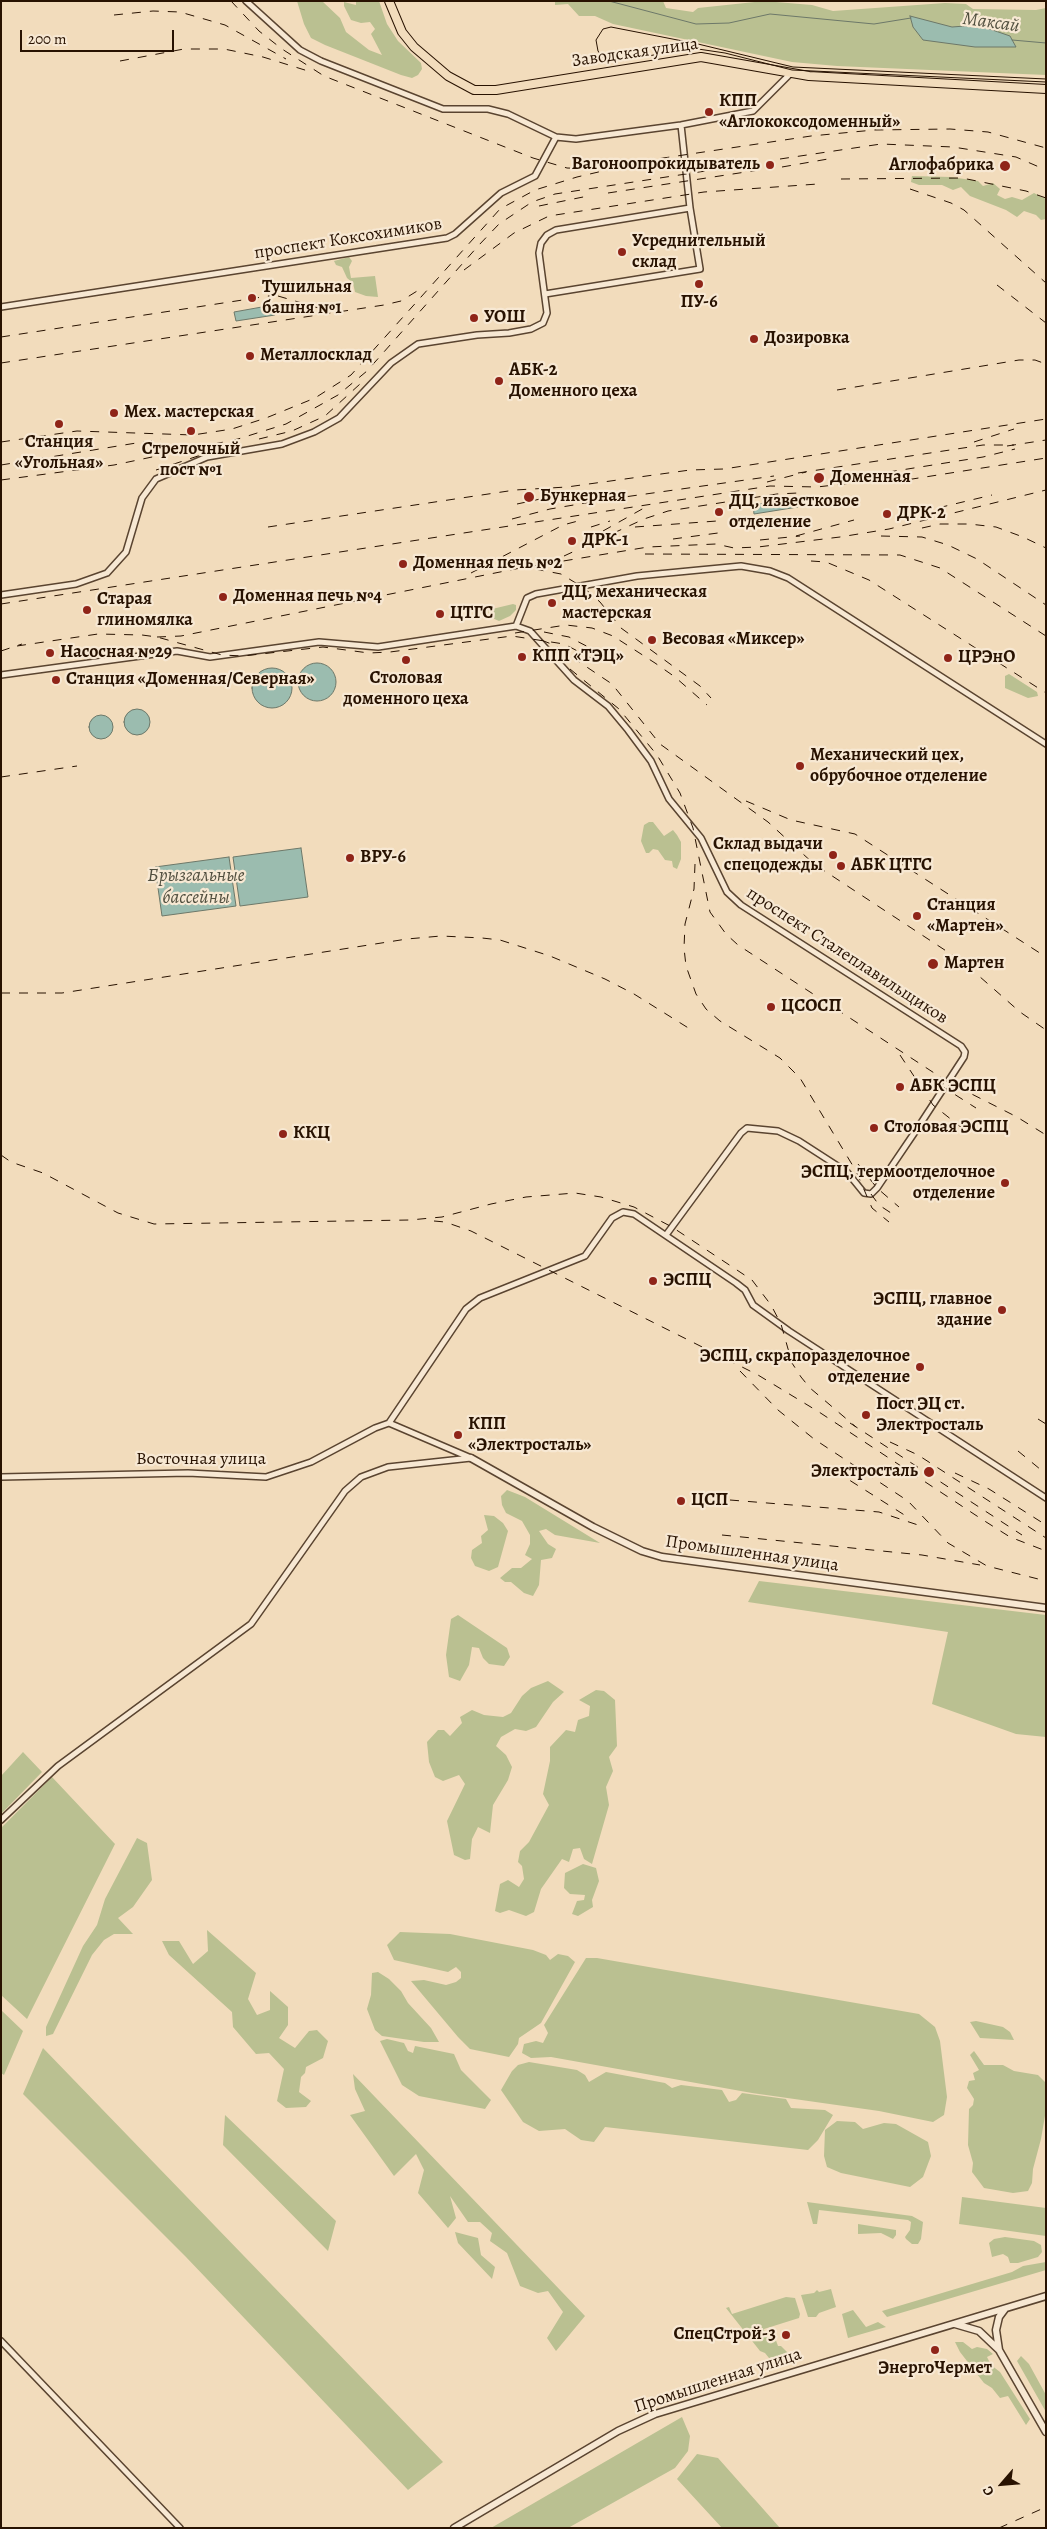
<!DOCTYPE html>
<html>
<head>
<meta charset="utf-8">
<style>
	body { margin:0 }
	#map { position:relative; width:1047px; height:2529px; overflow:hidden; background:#f2dcbc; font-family:Alegreya,serif }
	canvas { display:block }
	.frame { position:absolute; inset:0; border:2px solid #281201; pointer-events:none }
	.north { position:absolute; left:977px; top:2459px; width:50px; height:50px; -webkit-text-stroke:4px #f7e8d3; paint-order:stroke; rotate:243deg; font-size:14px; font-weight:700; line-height:20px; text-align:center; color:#281201 }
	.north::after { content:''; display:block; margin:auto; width:18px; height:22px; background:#281201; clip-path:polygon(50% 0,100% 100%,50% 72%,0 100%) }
	.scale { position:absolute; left:20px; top:30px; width:154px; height:22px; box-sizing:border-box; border:2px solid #281201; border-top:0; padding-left:6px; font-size:15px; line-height:18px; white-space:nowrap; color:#281201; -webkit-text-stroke:4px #f7e8d3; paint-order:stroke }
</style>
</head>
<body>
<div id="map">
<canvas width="1047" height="2529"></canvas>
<div class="frame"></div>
<div class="north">С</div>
<div class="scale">200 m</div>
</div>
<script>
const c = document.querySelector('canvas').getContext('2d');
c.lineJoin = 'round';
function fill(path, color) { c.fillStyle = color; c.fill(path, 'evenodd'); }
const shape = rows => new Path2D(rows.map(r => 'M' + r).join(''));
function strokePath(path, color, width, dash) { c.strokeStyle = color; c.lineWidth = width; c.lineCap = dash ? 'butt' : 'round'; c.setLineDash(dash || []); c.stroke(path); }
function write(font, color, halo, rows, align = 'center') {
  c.font = font + ' Alegreya,serif'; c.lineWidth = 4.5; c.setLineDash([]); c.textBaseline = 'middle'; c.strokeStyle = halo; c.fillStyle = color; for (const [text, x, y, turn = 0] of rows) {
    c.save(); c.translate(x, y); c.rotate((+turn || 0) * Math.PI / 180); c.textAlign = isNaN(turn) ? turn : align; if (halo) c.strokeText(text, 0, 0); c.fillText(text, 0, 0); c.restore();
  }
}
fill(shape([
	[297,1,322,1,340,18,346,32,369,50,382,55,371,34,375,29,370,22,361,23,351,20,344,6,344,2,356,5,356,1,379,1,387,24,398,41,421,63,422,69,418,75,412,78,401,75,325,45,311,38,304,24],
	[555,1,663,1,666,8,693,12,698,8,764,1,812,5,833,11,945,3,966,4,973,9,1036,10,1046,8,1046,75,837,66,792,62,613,24,595,16,579,16,568,4,555,5],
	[912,176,951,177,978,181,983,186,993,183,1000,189,997,195,1005,199,1012,197,1022,200,1034,193,1046,199,1046,219,1041,220,1036,215,1024,211,1017,217,1006,210,970,196,961,187,953,190,942,185,919,185,911,182],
	[349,257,352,261,349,267,351,278,375,276,378,297,366,296,355,292,353,283,347,278,342,267,336,265,334,261],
	[513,604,516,605,516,610,510,616,499,621,490,617,488,610],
	[1009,674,1037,692,1038,696,1028,698,1005,688,1005,676],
	[649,822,653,822,664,836,673,830,677,835,681,842,681,859,677,869,673,867,672,861,665,860,658,850,653,849,649,853,646,853,641,841,644,825],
	[507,1490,525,1497,600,1543,555,1535,546,1529,539,1531,548,1544,556,1549,552,1558,541,1560,539,1585,533,1596,524,1593,511,1582,505,1582,500,1578,512,1568,521,1568,532,1559,525,1555,530,1544,530,1535,522,1521,506,1513,502,1505,501,1496],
	[484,1515,494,1516,503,1523,508,1531,498,1567,489,1571,475,1566,471,1558,472,1550,482,1543,481,1536,488,1530],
	[759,1581,1046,1615,1046,1737,1016,1734,932,1704,948,1632,748,1602],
	[458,1615,507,1648,510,1657,504,1666,489,1664,483,1658,479,1648,472,1647,469,1665,460,1681,449,1677,446,1655,451,1619],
	[548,1681,564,1692,553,1702,536,1727,526,1731,515,1729,501,1737,496,1746,506,1755,512,1767,508,1780,493,1805,490,1833,478,1827,472,1839,470,1859,465,1860,454,1855,447,1821,465,1784,459,1775,443,1781,435,1777,429,1762,427,1742,438,1730,444,1730,450,1736,462,1723,460,1717,472,1710,484,1715,503,1717,511,1713,522,1696,531,1688],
	[596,1690,604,1691,615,1700,617,1746,609,1757,613,1771,606,1787,609,1805,592,1864,584,1859,580,1848,573,1849,569,1862,562,1859,541,1889,534,1912,526,1916,509,1910,500,1913,495,1911,500,1884,508,1880,519,1887,524,1879,522,1866,518,1862,520,1851,529,1842,549,1805,543,1794,550,1761,550,1747,566,1730,575,1732,578,1720,589,1716,590,1706,579,1700],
	[23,1752,42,1772,1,1814,1,1776],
	[52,1777,115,1844,27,2019,1,1995,1,1828],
	[137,1838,147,1843,152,1880,133,1907,118,1918,133,1934,114,1934,104,1940,92,1955,53,2034,46,2036,46,2027,83,1946,97,1925,105,1899],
	[583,1864,596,1868,599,1881,592,1900,593,1907,578,1916,572,1914,577,1901,584,1900,585,1895,570,1894,564,1888,565,1873],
	[207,1930,256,1973,248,1999,257,2015,270,2010,270,1991,288,2007,288,2025,279,2038,295,2048,309,2031,317,2030,328,2041,323,2058,306,2067,305,2073,301,2077,299,2092,311,2101,306,2107,286,2108,277,2101,284,2069,269,2053,256,2054,233,2027,232,2012,169,1955,162,1941,179,1941,193,1964,208,1951],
	[400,1932,450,1934,533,1950,546,1955,550,1960,558,1954,568,1956,575,1962,541,2023,519,2038,518,2044,509,2057,470,2049,458,2037,411,1981,424,1980,446,1985,456,1982,461,1978,461,1972,456,1967,448,1972,394,1960,387,1945],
	[586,1958,597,1958,919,2014,935,2027,940,2041,947,2097,944,2115,933,2122,879,2111,752,2093,551,2057,531,2058,522,2053,524,2044,536,2041,543,2043,548,2033,544,2025],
	[378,1972,389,1979,401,1991,408,2003,431,2028,439,2042,424,2042,382,2036,375,2030,367,2009,371,1995,372,1973],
	[1,2010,23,2031,4,2075,1,2073],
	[976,2021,1003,2027,1010,2032,1014,2040,980,2038,970,2022],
	[387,2039,404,2043,408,2051,413,2053,415,2046,454,2054,461,2070,491,2100,485,2109,419,2096,402,2085,380,2041],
	[43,2048,443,2462,408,2490,186,2257,23,2094],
	[974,2051,984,2065,1003,2065,1014,2071,1038,2075,1046,2083,1046,2110,1041,2139,1033,2169,1032,2183,1028,2191,1013,2193,984,2188,972,2172,973,2163,968,2145,969,2109,973,2105,974,2099,967,2088,969,2081,975,2080,973,2073,979,2070,970,2055],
	[529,2062,577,2070,585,2075,589,2082,606,2072,665,2083,672,2088,681,2085,722,2090,729,2102,736,2100,742,2093,786,2099,791,2108,825,2110,833,2115,818,2140,808,2150,605,2127,594,2142,581,2140,565,2129,539,2131,523,2122,501,2090,512,2071,518,2065],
	[353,2074,585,2316,556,2351,547,2338,563,2312,548,2291,538,2293,520,2286,507,2253,490,2241,492,2233,480,2222,468,2222,450,2196,456,2218,448,2228,418,2193,424,2170,416,2154,394,2176,350,2115,365,2111,355,2089],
	[225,2115,336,2221,328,2251,223,2145],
	[837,2121,855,2122,863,2129,884,2123,896,2124,928,2142,931,2156,923,2177,910,2187,841,2173,827,2167,824,2156,825,2130],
	[962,2197,1046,2208,1046,2236,959,2224],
	[807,2202,912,2216,923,2222,921,2239,918,2244,912,2244,906,2239,905,2237,910,2230,911,2222,908,2220,819,2210,817,2224,813,2224],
	[858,2224,896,2230,896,2235,893,2239,881,2233,858,2234],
	[455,2232,478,2238,481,2255,495,2267,492,2279,458,2243],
	[1005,2237,1034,2241,1041,2245,1042,2252,1038,2257,1018,2263,1010,2263,1008,2257,1003,2254,992,2257,989,2243,994,2239],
	[1046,2262,1046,2270,887,2317,882,2311,1012,2272,1023,2266],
	[831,2289,836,2307,819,2313,816,2317,808,2317,801,2295,814,2293,817,2290,819,2292],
	[786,2297,795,2298,800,2314,799,2318,764,2329,765,2336,773,2332,778,2346,781,2346,789,2354,769,2358,765,2353,760,2351,726,2308,729,2307,732,2314],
	[853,2310,866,2327,878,2322,886,2327,848,2338,842,2314],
	[955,2342,963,2342,972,2349,977,2347,987,2349,993,2354,987,2357,991,2365,1000,2372,1030,2419,1026,2425,1008,2396,1000,2398,992,2388,984,2383,960,2352],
	[1021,2356,1029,2364,1046,2395,1046,2412,1017,2361],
	[682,2417,690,2436,688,2451,675,2468,568,2528,491,2528],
	[697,2454,718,2458,780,2528,722,2528,677,2479]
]), '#bac091');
const water = shape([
	[910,16,952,27,978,25,1010,36,1016,47,975,47,923,40,913,27,910,16],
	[273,305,275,315,236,321,234,312,273,305],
	[797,498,798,507,754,514,753,505,797,498],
	'298 682a19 19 0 1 1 38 0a19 19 0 1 1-38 0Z',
	'252 688a20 20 0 1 1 40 0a20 20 0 1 1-40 0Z',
	'124 722a13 13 0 1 1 26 0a13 13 0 1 1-26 0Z',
	'89 727a12 12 0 1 1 24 0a12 12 0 1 1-24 0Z',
	[301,848,308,897,240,906,233,857,301,848],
	[229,857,236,906,162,916,155,867,229,857]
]);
fill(water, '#9bbcaf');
strokePath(water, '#6d7869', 1);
strokePath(shape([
	[609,1,696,24,729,23,770,14,874,24,911,18],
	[1012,40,1046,43]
]), '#6d7869', 1);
const minor = shape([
	[246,1,300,50,321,61,443,109,488,109,508,114,556,137,576,139,681,125,753,111,790,74],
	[545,294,700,269,690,208,681,125],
	[1,307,447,238,455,234,501,193,535,176,556,137],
	[1,595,76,584,107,573,126,552,142,498,156,479,207,457,282,444,314,432,339,418,391,363,418,344,477,335,509,333,531,329,543,323,547,313,539,253,541,243,547,235,556,230,690,208],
	[516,626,527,598,536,594,637,576,699,570,741,566,770,571,788,578,1046,744],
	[1,675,177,651,210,657,319,642,378,647,516,626,530,631,574,680,608,706,628,730,651,761,669,799,701,838,727,892,741,905,961,1046,965,1052,964,1057,919,1126,877,1188,871,1194,864,1193,847,1172,799,1141,778,1131,747,1128,741,1133,666,1235],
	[389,1423,466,1309,480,1298,585,1256,612,1218,623,1212,634,1214,736,1283,745,1290,753,1305,789,1331,1046,1498],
	[389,1423,471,1458],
	[1,1477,188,1473,266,1477,311,1462,375,1428,389,1423],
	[1,1820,58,1766,251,1624,345,1491,361,1477,388,1467,471,1458],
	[1,2341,180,2528]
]);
const tertiary = shape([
	[471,1458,593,1527,642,1551,662,1557,1046,1608],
	[955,2324,979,2331,999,2350,1046,2432],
	[999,2350,996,2330,999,2317,1005,2309],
	[454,2528,618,2431,655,2414,1046,2296]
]);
const primary = shape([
	[389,1,402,32,414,47,448,76,474,90,496,90,701,57,809,76,1046,89]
]);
strokePath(minor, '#5a4430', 8);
strokePath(tertiary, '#5a4430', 9);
strokePath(primary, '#281201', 10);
strokePath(minor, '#f7e8d3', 5);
strokePath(tertiary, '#f7e8d3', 6);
strokePath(primary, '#f2dcbc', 8);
strokePath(shape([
	[1046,79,793,67,698,44,611,27,603,29,596,40,598,51,603,58,610,61,698,49,725,53,792,70,1046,82]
]), '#281201', 1);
strokePath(shape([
	[231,1,259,31,282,49,324,76,533,158,567,168,595,169],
	[114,15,153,11,180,12,225,25,286,59],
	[120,61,184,49,224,49,263,57,308,71],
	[780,159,881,144,953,147,1016,157,1046,170],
	[782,167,828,159],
	[841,179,962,178,1026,191,1046,198],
	[910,189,951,203,964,210,1046,283],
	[608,193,759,170],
	[539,206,588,196],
	[464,270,514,233,549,216,704,192,818,184],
	[997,285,1046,323],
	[278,296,329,311],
	[1,337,308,290],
	[1,363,384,305,401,301,422,288],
	[837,390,1019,360,1035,360,1046,364],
	[259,439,292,431,325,416,360,384],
	[1,442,77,431,193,435,232,429,266,418,315,398,351,375,500,209,535,190,577,177,650,160,811,136,874,130,950,129,988,132,1046,148],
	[974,442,1014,429],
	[1007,446,1046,440],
	[1,465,161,439],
	[156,470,213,451],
	[798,473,983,445,1014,445],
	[870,475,983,457,1015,449],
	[1,480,114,465,238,439,286,424,338,395,367,371,479,245,499,224,532,202,555,194,758,163],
	[767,482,806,472],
	[610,499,774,476],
	[517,504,573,492],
	[921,512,992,495],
	[512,519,550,509,615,498],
	[268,527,515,490,567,487,690,470,724,469,1046,419],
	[591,527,610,521],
	[635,527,717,521],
	[922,528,940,524,969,524,996,527,1023,537,1046,548],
	[603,531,644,508],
	[796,536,854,520],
	[881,536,922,537,948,545,977,559,1046,605],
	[673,539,718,533],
	[760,540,800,536],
	[645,554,900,555,940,568,1046,636],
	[564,556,644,519,668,511,777,494,798,493],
	[811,561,826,562,869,580,1046,693],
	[535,569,561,574,584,588,600,602,621,628,700,686,711,698],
	[471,573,563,525,578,521],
	[1,604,770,486,817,487,878,480,906,480,1046,458],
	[544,632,569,637,596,651],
	[515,633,566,625,592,628,613,636,655,663,675,677,707,705],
	[157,637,181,636,515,569,648,547,716,544,734,548,758,547,840,537,889,529,1046,490],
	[541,640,554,645,612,684,660,744,768,822,814,864,963,962,1020,1012,1046,1030],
	[17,646,98,634,142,635,157,637,222,655,243,656,323,647,369,653,390,652,512,636,564,644,591,658],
	[1,651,22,644],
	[570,669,619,709,657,755,680,793,693,828,710,912,726,934,738,945,948,1082,1017,1117,1046,1135],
	[1,777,77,766],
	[746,801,791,820,855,834,1046,957],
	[695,864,694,889,685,924,684,948,686,966,696,994,706,1009,720,1021,780,1058,800,1078,856,1171,872,1208,889,1222],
	[1,993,62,993,407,939,441,936,482,938,500,940,550,956,605,979,634,994,690,1029],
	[900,1055,933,1105,962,1128],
	[940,1085,976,1108],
	[1,1155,11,1162,43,1173,118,1213,154,1224,410,1220,442,1217,491,1204,526,1197,575,1193,601,1197,634,1207,672,1227,752,1280,771,1305,781,1324,792,1363,801,1377,810,1388,856,1427],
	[858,1164,877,1188,899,1207],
	[871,1194,879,1205,894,1215],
	[434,1221,445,1222,471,1231,758,1375,819,1412,983,1520,1010,1537,1046,1551],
	[740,1371,778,1410,814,1439,908,1501,948,1543,987,1566,1046,1581],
	[1038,1419,1046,1424],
	[850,1423,1022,1535],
	[890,1442,918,1455,1046,1538],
	[1018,1451,1046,1474],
	[835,1471,906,1516],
	[955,1473,989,1489,1046,1525],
	[730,1500,879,1512,921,1526],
	[722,1535,922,1555,980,1565],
	[999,2528,1046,2507]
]), '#281201', 1, [9, 9]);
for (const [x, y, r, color] of [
	[709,112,5,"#8f2418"],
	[770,165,5,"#8f2418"],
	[1005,166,6,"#8f2418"],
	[622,252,5,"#8f2418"],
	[699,284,5,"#8f2418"],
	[252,298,5,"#8f2418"],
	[474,318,5,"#8f2418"],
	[754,339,5,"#8f2418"],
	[250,356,5,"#8f2418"],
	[499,381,5,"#8f2418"],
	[114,413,5,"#8f2418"],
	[59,424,5,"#8f2418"],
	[191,431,5,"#8f2418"],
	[819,478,6,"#8f2418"],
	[529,497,6,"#8f2418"],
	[719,512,5,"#8f2418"],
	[887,514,5,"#8f2418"],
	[572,541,5,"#8f2418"],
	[403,564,5,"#8f2418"],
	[223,597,5,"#8f2418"],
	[552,603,5,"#8f2418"],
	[87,610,5,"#8f2418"],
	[440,614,5,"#8f2418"],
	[652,640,5,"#8f2418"],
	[50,653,5,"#8f2418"],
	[522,657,5,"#8f2418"],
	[948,658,5,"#8f2418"],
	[406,660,5,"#8f2418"],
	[56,680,5,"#8f2418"],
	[800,766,5,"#8f2418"],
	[833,855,5,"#8f2418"],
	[350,858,5,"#8f2418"],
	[841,866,5,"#8f2418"],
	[917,916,5,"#8f2418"],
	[933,964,6,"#8f2418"],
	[771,1007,5,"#8f2418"],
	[900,1087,5,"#8f2418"],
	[874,1128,5,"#8f2418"],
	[283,1134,5,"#8f2418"],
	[1005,1183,5,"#8f2418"],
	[653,1281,5,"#8f2418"],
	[1002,1310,5,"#8f2418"],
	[920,1367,5,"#8f2418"],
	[866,1415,5,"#8f2418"],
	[458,1435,5,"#8f2418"],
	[929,1472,6,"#8f2418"],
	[681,1501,5,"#8f2418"],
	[786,2335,5,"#8f2418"],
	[935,2350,5,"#8f2418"]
]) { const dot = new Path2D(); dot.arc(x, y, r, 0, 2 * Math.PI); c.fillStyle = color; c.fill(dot); strokePath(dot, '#f7e8d3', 2); }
write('18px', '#281201', '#f7e8d3', [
	["Заводская улица",635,53,-8],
	["проспект Коксохимиков",348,239,-9],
	["проспект Сталеплавильщиков",847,956,33],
	["Восточная улица",201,1460],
	["Промышленная улица",752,1554,8],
	["Промышленная улица",718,2381,-18]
]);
write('bold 18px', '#281201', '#f7e8d3', [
	["КПП",719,102],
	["«Аглококсодоменный»",719,123],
	["Вагоноопрокидыватель",760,165,"right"],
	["Аглофабрика",994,166,"right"],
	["Усреднительный",632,242],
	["склад",632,263],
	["Тушильная",262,288],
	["башня №1",262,309],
	["ПУ-6",699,303,"center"],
	["УОШ",484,318],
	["Дозировка",764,339],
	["Металлосклад",260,356],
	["АБК-2",509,371],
	["Доменного цеха",509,392],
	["Мех. мастерская",124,413],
	["Станция",59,443,"center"],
	["«Угольная»",59,464,"center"],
	["Стрелочный",191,450,"center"],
	["пост №1",191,471,"center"],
	["Доменная",830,478],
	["Бункерная",540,497],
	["ДЦ, известковое",729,502],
	["отделение",729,523],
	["ДРК-2",897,514],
	["ДРК-1",582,541],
	["Доменная печь №2",413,564],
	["ДЦ, механическая",562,593],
	["мастерская",562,614],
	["Доменная печь №4",233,597],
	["Старая",97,600],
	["глиномялка",97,621],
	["ЦТГС",450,614],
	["Весовая «Миксер»",662,640],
	["Насосная №29",60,653],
	["КПП «ТЭЦ»",532,657],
	["ЦРЭнО",958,658],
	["Столовая",406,679,"center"],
	["доменного цеха",406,700,"center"],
	["Станция «Доменная/Северная»",66,680],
	["Механический цех,",810,756],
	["обрубочное отделение",810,777],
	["Склад выдачи",823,845,"right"],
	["спецодежды",823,866,"right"],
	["ВРУ-6",360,858],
	["АБК ЦТГС",851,866],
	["Станция",927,906],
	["«Мартен»",927,927],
	["Мартен",944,964],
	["ЦСОСП",781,1007],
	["АБК ЭСПЦ",910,1087],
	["Столовая ЭСПЦ",884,1128],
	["ККЦ",293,1134],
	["ЭСПЦ, термоотделочное",995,1173,"right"],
	["отделение",995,1194,"right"],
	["ЭСПЦ",663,1281],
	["ЭСПЦ, главное",992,1300,"right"],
	["здание",992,1321,"right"],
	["ЭСПЦ, скрапоразделочное",910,1357,"right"],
	["отделение",910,1378,"right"],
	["Пост ЭЦ ст.",876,1405],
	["Электросталь",876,1426],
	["КПП",468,1425],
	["«Электросталь»",468,1446],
	["Электросталь",918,1472,"right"],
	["ЦСП",691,1501],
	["СпецСтрой-3",776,2335,"right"],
	["ЭнергоЧермет",935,2369,"center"]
], 'left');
write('italic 19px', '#504e3e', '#f7e8d3', [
	["Максай",991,23,8],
	["Брызгальные",196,876],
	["бассейны",196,898]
]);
</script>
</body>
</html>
